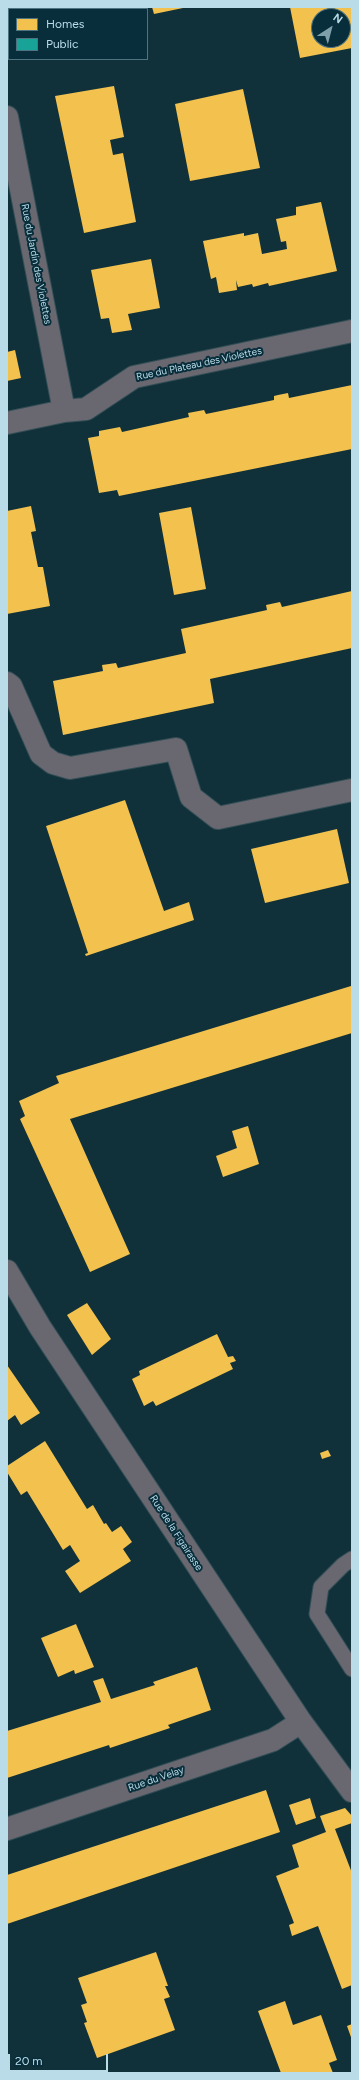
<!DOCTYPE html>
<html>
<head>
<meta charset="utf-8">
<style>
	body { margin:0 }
	#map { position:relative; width:359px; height:2080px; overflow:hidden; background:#11313a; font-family:Figtree,sans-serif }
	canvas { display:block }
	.frame { position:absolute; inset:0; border:8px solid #badbe8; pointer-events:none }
	.legend { position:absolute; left:8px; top:8px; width:140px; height:52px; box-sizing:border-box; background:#082e3b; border:1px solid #4f7380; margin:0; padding:5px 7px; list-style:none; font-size:12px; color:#badbe8 }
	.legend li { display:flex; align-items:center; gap:8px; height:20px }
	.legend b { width:20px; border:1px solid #4f7380 }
	.north { position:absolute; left:311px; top:8px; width:40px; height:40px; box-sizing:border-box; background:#082e3b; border:1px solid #4f7380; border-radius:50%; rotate:36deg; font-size:11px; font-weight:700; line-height:16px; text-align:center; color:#badbe8 }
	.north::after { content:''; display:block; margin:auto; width:14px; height:18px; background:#7fa0ab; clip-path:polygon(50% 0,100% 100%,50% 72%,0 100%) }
	.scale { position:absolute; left:8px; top:2054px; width:100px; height:18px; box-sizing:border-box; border:2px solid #badbe8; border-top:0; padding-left:5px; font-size:12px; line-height:14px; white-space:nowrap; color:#badbe8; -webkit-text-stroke:3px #082e3b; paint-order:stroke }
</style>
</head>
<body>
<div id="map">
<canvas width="359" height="2080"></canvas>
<div class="frame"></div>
<ul class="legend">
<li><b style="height:11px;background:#f2c14e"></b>Homes</li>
<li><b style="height:11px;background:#17a398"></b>Public</li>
</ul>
<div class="north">N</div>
<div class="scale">20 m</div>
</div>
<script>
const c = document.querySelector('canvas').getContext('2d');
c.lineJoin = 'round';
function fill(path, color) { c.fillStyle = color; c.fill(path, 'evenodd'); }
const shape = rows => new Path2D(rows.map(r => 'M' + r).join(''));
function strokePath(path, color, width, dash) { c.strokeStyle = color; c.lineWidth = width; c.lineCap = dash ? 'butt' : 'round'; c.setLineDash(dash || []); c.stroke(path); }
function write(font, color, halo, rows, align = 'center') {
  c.font = font + ' Figtree,sans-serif'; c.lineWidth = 4; c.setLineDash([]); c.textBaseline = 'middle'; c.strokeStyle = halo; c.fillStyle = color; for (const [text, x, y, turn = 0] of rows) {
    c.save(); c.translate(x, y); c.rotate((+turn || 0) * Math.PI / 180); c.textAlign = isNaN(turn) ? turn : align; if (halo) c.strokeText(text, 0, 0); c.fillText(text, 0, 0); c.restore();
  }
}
fill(shape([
	[152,7,183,7,183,8,154,14],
	[290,7,352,7,352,48,300,58],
	[319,16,343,16,343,40,319,40],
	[114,86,124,137,110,140,113,155,123,153,136,222,84,233,55,96],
	[243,89,260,168,190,181,175,104],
	[321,202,337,271,269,286,268,283,253,287,252,284,238,287,236,280,237,290,219,293,216,277,211,279,203,241,244,233,244,236,258,233,262,254,287,249,286,241,281,242,276,219,296,215,296,207],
	[151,259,160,308,128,314,132,330,112,333,109,318,101,319,91,270],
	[15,350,21,378,7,381,7,352],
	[352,385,352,449,119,496,117,490,99,493,88,438,99,436,99,431,120,427,122,432,189,417,188,413,204,410,206,414,274,400,274,396,278,395,288,393,289,398],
	[31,506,36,531,31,532,38,567,43,567,50,606,7,614,7,511],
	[191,507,206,589,174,595,159,513],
	[352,591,352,648,210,679,214,703,63,735,53,681,103,671,102,665,116,663,118,668,186,653,181,629,267,610,266,605,280,602,282,607],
	[125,800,164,911,189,902,194,920,86,956,85,954,88,953,46,826],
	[337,829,349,883,265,903,251,849],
	[351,986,352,1033,70,1119,130,1254,90,1272,20,1119,25,1116,19,1101,59,1083,56,1076],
	[248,1126,259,1164,223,1177,216,1156,237,1148,232,1131],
	[87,1303,111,1339,92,1355,67,1315],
	[217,1334,228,1357,233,1356,236,1361,230,1363,233,1369,156,1406,153,1401,144,1406,132,1379,140,1375,139,1371],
	[7,1365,40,1413,21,1425,15,1415,7,1421],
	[45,1441,87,1509,93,1505,104,1524,106,1523,112,1532,121,1526,132,1542,123,1549,131,1561,80,1593,65,1571,80,1561,70,1545,63,1550,27,1491,21,1495,7,1472,7,1466],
	[328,1450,331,1456,322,1459,320,1453],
	[76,1624,94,1667,75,1674,74,1670,58,1677,41,1638],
	[197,1667,211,1710,168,1725,170,1728,110,1748,109,1745,7,1778,7,1731,101,1702,93,1681,103,1678,111,1699,155,1685,153,1682],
	[266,1790,280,1832,7,1924,7,1875],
	[310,1798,316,1818,296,1825,289,1805],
	[345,1808,352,1816,352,1823,335,1829,352,1873,352,1985,342,1989,318,1926,292,1936,289,1925,294,1923,276,1876,299,1867,292,1845,326,1832,320,1816],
	[156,1952,168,1986,165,1986,170,1997,164,1999,175,2030,97,2058,84,2023,87,2022,81,2005,87,2003,78,1978],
	[285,2001,293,2025,321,2015,337,2060,329,2063,333,2073,281,2073,258,2011],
	[352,2024,352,2040,347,2026]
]), '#f2c14e');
fill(shape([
	[51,7,118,7,119,9,45,9]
]), '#17a398');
const lane = shape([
	[352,1559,343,1565,321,1587,317,1614,352,1669]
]);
const street = shape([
	[7,117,64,411],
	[7,423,64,411,86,409,134,377,352,331],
	[7,683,11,686,41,754,53,763,70,768,176,749,191,797,218,818,352,790],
	[7,1271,40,1327,301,1722,352,1791],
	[7,1829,273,1740,301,1722]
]);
strokePath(lane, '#334e56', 17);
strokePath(street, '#334e56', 24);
strokePath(lane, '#696870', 15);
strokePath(street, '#696870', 22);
write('10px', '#badbe8', '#082e3b', [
	["Rue du Jardin des Violettes",36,264,79],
	["Rue du Plateau des Violettes",199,364,-12],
	["Rue de la Figairasse",176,1533,57],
	["Rue du Velay",156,1779,-19]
]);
</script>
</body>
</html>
